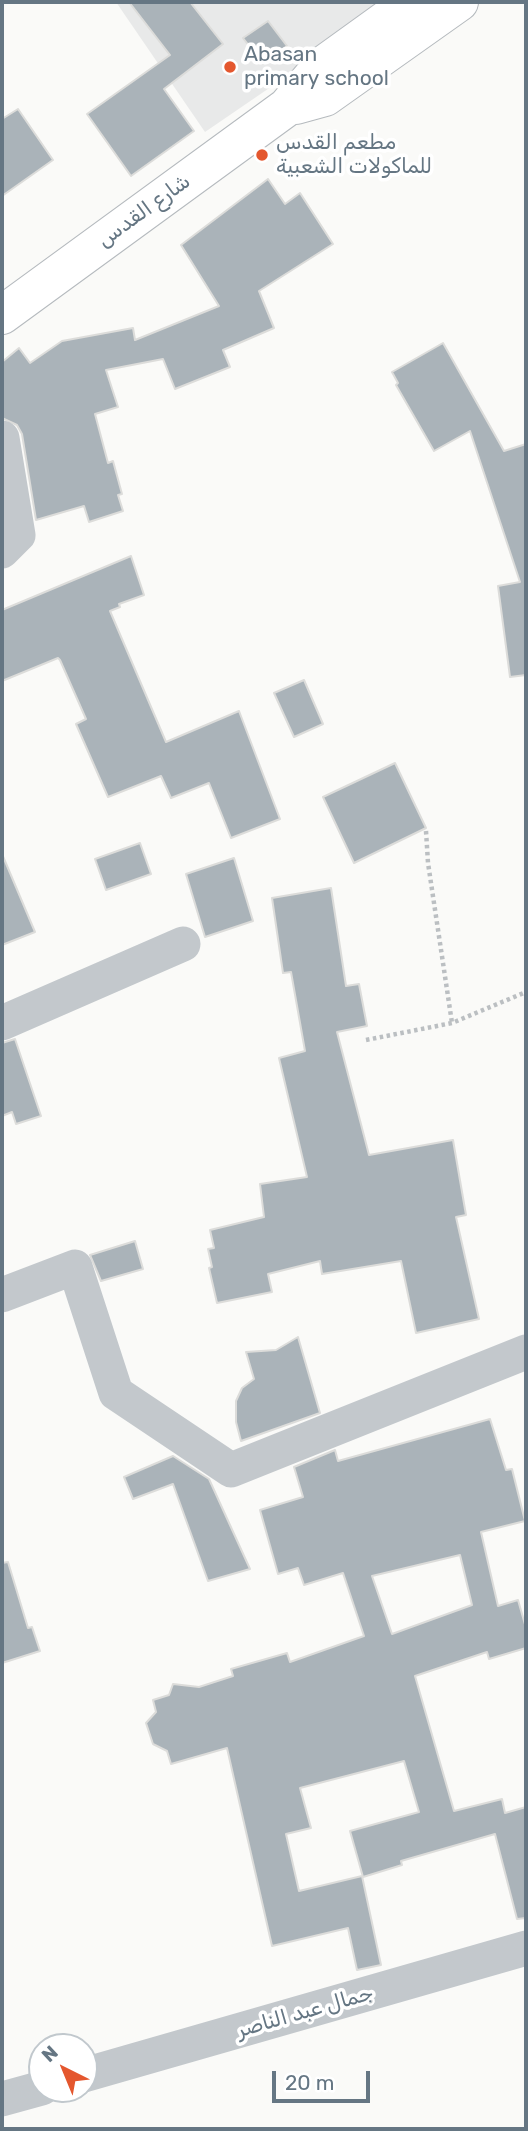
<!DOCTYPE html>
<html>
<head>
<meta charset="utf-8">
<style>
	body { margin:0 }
	#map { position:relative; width:528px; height:2131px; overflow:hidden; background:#fafaf8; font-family:Rubik,sans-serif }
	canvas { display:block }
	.frame { position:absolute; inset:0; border:4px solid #657683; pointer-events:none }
	.north { position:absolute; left:28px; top:2033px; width:70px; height:70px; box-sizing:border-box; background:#fff; border:2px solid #c1c8cd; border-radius:50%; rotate:317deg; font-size:19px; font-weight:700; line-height:28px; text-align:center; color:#657683 }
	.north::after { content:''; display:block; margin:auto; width:24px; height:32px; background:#e4572e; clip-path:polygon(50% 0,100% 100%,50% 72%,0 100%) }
	.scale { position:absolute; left:272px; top:2071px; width:98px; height:32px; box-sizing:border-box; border:4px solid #657683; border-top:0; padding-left:9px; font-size:21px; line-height:24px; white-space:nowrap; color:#657683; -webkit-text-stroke:5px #fff; paint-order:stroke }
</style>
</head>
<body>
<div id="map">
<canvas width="528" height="2131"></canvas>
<div class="frame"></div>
<div class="north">N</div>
<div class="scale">20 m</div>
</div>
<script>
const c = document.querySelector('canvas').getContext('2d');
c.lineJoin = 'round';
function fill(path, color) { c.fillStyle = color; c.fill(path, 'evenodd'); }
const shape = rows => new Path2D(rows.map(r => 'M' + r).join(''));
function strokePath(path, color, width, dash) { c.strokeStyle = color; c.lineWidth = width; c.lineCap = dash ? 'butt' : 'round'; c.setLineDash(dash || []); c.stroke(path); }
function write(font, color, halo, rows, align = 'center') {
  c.font = font + ' Rubik,"Noto Sans Arabic",sans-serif'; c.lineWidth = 7; c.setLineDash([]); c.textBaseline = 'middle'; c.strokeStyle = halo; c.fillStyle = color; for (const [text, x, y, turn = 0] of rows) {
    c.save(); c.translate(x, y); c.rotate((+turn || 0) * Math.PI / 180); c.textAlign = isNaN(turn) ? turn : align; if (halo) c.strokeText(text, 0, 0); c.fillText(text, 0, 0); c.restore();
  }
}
fill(shape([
	[116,2,395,2,205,132]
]), '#e8e9e9');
const building = shape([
	[129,2,190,2,223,44,164,89,194,131,131,176,87,114,170,55,129,2],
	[268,21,287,46,263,64,243,38,268,21],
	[18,109,53,160,2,196,2,119,18,109],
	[268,179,285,204,300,193,333,244,259,291,274,328,223,350,230,367,175,389,163,359,106,370,118,407,95,414,108,463,113,461,122,494,118,495,123,511,89,522,84,506,36,520,22,434,17,425,2,418,2,362,19,348,30,363,62,341,133,328,135,340,219,306,181,245,268,179],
	[443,343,504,451,526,444,526,675,510,677,498,586,520,582,470,431,434,451,396,385,398,383,392,372,443,343],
	[131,556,144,595,119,604,120,607,110,611,166,742,239,711,280,819,231,838,209,783,171,798,161,776,108,797,76,724,86,719,60,660,58,658,2,681,2,610,131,556],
	[304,680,323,724,294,737,274,693,304,680],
	[395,763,426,828,354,863,323,797,395,763],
	[140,843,151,874,106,890,95,859,140,843],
	[2,854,35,932,2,945,2,854],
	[234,858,253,921,205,937,186,874,234,858],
	[331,888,346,986,359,984,367,1026,337,1032,369,1155,453,1140,466,1215,456,1217,479,1319,416,1333,401,1261,322,1274,320,1261,268,1274,272,1292,217,1303,209,1268,212,1267,208,1249,214,1248,210,1230,264,1217,260,1184,307,1177,279,1058,305,1051,291,972,283,973,272,898,331,888],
	[15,1039,41,1116,16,1124,12,1112,2,1116,2,1043,15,1039],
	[135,1241,143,1269,101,1281,90,1255,135,1241],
	[298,1337,320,1413,241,1441,236,1422,236,1401,242,1388,254,1379,246,1352,276,1350,298,1337],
	[490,1419,506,1470,512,1469,525,1521,481,1532,498,1606,518,1600,526,1628,526,1648,489,1659,487,1652,415,1676,454,1811,502,1799,505,1813,526,1807,526,1918,517,1919,495,1834,401,1861,402,1865,363,1877,350,1831,419,1812,404,1761,300,1788,311,1828,286,1834,299,1891,362,1876,381,1965,357,1970,348,1928,272,1946,227,1748,171,1764,167,1751,153,1744,146,1723,156,1712,153,1700,169,1695,173,1684,199,1687,233,1676,231,1669,287,1653,290,1662,364,1636,343,1573,304,1585,298,1568,278,1574,260,1510,303,1497,294,1467,335,1450,338,1461,490,1419],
	[460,1555,472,1605,392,1634,372,1576,460,1555],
	[173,1456,209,1479,250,1569,208,1581,173,1484,133,1499,124,1477,173,1456],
	[8,1562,28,1628,32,1627,40,1651,2,1663,2,1563,8,1562]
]);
fill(building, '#aab3b9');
strokePath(building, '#dcdcda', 2);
const major = shape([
	[296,105,325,97,459,2],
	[2,315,287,107,321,67,411,2]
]);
strokePath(major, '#b5babe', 40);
strokePath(shape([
	[426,831,428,863,452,1023],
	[366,1040,452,1023,526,992]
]), '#bbbfc2', 4.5, [3.5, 3.5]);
strokePath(shape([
	[2,438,18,535,2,551],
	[2,1023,183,944],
	[2,1295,75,1267,116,1393,231,1470,526,1352],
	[84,2075,526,1948],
	[2,2099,42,2088]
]), '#c3c8cc', 35);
strokePath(major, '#fff', 38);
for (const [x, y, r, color] of [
	[230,67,7,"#e4572e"],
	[262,155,7,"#e4572e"]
]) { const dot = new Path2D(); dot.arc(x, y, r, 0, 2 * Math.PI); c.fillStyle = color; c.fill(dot); strokePath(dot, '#fff', 2.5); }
write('21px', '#657683', '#fff', [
	["Abasan",244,55],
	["primary school",244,79],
	["مطعم القدس",276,143],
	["للماكولات الشعبية",276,167]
], 'left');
write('21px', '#657683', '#fff', [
	["شارع القدس",144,211,-36],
	["جمال عبد الناصر",305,2012,-16]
]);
</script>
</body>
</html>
